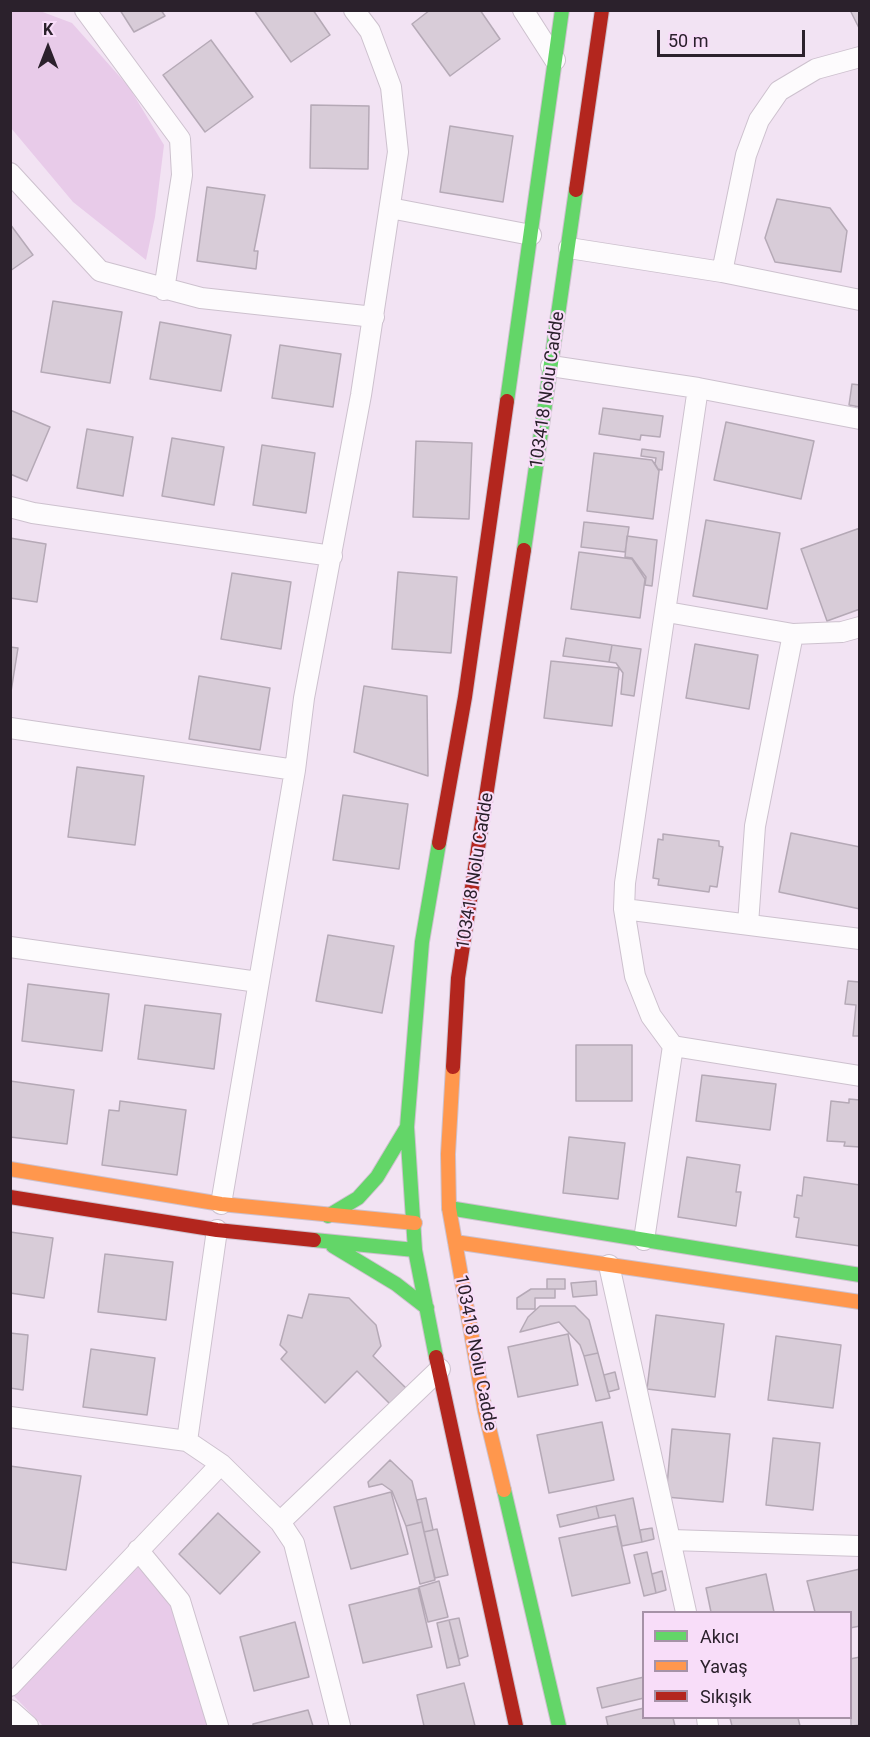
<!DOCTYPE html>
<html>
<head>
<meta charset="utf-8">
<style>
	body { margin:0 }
	#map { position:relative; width:870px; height:1737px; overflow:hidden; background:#f2e3f3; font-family:Roboto,sans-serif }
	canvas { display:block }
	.frame { position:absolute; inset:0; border:12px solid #2b212c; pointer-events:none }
	.legend { position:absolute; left:642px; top:1611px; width:210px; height:108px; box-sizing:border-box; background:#f8ddf9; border:2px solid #a692a7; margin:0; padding:8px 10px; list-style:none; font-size:18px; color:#2b212c }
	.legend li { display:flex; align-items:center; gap:12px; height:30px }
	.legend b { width:30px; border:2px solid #a692a7 }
	.north { position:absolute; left:18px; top:18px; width:60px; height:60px; -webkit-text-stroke:4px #f8ddf9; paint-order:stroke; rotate:0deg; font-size:16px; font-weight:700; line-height:24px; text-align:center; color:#2b212c }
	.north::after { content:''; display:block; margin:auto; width:21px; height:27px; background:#2b212c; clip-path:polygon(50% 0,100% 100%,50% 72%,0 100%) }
	.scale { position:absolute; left:657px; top:30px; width:148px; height:27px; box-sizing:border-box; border:3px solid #2b212c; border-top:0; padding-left:8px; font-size:18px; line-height:21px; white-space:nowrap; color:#2b212c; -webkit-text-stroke:4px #f8ddf9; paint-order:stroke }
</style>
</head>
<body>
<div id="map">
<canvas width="870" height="1737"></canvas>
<div class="frame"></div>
<ul class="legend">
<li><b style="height:8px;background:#63d668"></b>Akıcı</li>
<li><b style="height:8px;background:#ff974d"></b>Yavaş</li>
<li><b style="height:8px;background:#b3261e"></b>Sıkışık</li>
</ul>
<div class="north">K</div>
<div class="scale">50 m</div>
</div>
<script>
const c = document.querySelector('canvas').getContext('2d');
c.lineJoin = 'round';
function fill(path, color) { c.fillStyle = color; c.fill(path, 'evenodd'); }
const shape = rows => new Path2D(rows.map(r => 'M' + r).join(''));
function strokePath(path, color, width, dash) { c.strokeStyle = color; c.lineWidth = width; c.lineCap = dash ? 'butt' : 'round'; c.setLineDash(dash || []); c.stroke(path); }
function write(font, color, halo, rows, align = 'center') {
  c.font = font + ' Roboto,sans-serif'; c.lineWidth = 4.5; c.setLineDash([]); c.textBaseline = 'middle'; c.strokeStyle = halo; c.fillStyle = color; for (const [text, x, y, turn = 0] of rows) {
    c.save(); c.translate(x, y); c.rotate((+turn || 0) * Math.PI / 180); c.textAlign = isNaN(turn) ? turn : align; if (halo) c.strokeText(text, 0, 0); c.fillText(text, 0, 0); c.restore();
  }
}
fill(shape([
	[10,11,40,11,72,23,129,87,164,145,155,217,146,260,73,202,11,128],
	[142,1567,177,1614,209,1726,43,1726,11,1693,129,1568]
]), '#e8cbe9');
const building = shape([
	[120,10,161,10,165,16,134,32,120,10],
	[254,10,313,10,330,35,291,62,254,10],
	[430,10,480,10,500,39,450,76,412,24,430,10],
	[850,10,860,10,860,30,850,10],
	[211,40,253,97,205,132,163,75,211,40],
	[311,105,369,106,368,169,310,168,311,105],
	[450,126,513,136,503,202,440,192,450,126],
	[207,187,265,195,254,251,258,251,256,269,197,261,207,187],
	[777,199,830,208,847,231,841,272,775,262,765,238,777,199],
	[10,224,33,255,10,271,10,224],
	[53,301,122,312,110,383,41,372,53,301],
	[160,322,231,335,221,391,150,379,160,322],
	[280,345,341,354,333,407,272,398,280,345],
	[852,384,860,385,860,407,849,405,852,384],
	[603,408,663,416,660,437,641,435,640,440,599,434,603,408],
	[10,410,50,427,27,481,10,474,10,410],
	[726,422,814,441,801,499,714,480,726,422],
	[87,429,133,437,123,496,77,488,87,429],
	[172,438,224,447,214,505,162,496,172,438],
	[416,441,472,443,469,519,413,517,416,441],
	[262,445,315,453,306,513,253,505,262,445],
	[642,449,664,452,662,470,658,469,655,464,656,458,641,456,642,449],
	[594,453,652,460,659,471,653,519,587,511,594,453],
	[706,520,780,533,767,609,693,596,706,520],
	[584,522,629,527,625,552,581,547,584,522],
	[860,528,860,609,827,621,801,549,860,528],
	[627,536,657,540,652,586,645,585,646,577,632,558,625,557,627,536],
	[10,538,46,544,37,602,10,598,10,538],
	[579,552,632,559,645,579,640,618,571,609,579,552],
	[398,572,457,577,451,653,392,649,398,572],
	[232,573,291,582,281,649,221,639,232,573],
	[566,638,612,645,609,662,563,656,566,638],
	[695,644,758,655,749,709,686,698,695,644],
	[612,645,641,649,634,696,621,694,623,673,616,663,609,662,612,645],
	[10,647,18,648,10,698,10,647],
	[551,661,619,668,612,726,544,718,551,661],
	[199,676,270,688,260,750,189,739,199,676],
	[364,686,427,696,428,776,354,752,364,686],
	[77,767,144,776,135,845,68,837,77,767],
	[343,795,408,804,399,869,333,860,343,795],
	[791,833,860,847,860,909,779,892,791,833],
	[663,834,719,841,719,846,723,847,717,887,710,886,709,892,658,885,659,879,653,878,658,839,663,840,663,834],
	[328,935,394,946,382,1013,316,1001,328,935],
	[859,973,860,973,860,1036,853,1036,856,1005,845,1004,848,981,859,982,859,973],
	[28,984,109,994,102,1051,22,1041,28,984],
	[145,1005,221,1014,214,1069,138,1059,145,1005],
	[576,1045,632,1045,632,1101,576,1101,576,1045],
	[702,1075,776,1084,770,1130,696,1121,702,1075],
	[10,1081,74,1090,67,1144,10,1137,10,1081],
	[849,1099,860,1100,860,1147,844,1146,845,1142,827,1141,831,1101,849,1103,849,1099],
	[120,1101,186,1110,177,1175,102,1165,109,1110,119,1111,120,1101],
	[569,1137,625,1143,618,1199,563,1193,569,1137],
	[687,1157,740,1165,736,1192,741,1192,736,1226,678,1217,687,1157],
	[804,1177,860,1185,860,1246,796,1237,799,1218,794,1217,797,1195,802,1196,804,1177],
	[10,1232,53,1238,44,1298,10,1293,10,1232],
	[105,1254,173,1262,166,1320,98,1312,105,1254],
	[547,1279,565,1279,565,1289,547,1289,547,1279],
	[596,1281,597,1295,573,1297,571,1283,596,1281],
	[531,1289,555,1289,555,1298,535,1298,535,1309,517,1309,517,1298,531,1289],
	[309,1294,349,1298,376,1325,381,1346,373,1356,407,1389,391,1405,357,1371,325,1403,281,1359,287,1352,280,1345,288,1315,302,1318,309,1294],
	[540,1306,575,1306,589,1320,598,1353,584,1356,580,1345,559,1322,520,1332,528,1317,540,1306],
	[656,1315,724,1324,715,1397,647,1389,656,1315],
	[10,1333,28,1335,23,1390,10,1388,10,1333],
	[568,1334,578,1385,518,1397,508,1347,568,1334],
	[776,1336,841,1345,833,1408,768,1400,776,1336],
	[91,1349,155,1358,147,1415,83,1407,91,1349],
	[598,1353,610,1398,596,1401,584,1356,598,1353],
	[615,1372,619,1389,608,1392,604,1375,615,1372],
	[602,1422,614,1480,549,1493,537,1435,602,1422],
	[672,1429,730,1434,723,1502,666,1497,672,1429],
	[773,1438,820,1443,813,1510,766,1505,773,1438],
	[390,1460,412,1481,422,1522,406,1526,392,1491,382,1484,369,1487,368,1482,390,1460],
	[10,1466,81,1476,66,1570,10,1562,10,1466],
	[391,1492,408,1554,351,1569,334,1507,391,1492],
	[426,1498,433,1530,424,1532,417,1500,426,1498],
	[633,1498,642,1542,622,1546,615,1515,599,1518,596,1506,633,1498],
	[596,1506,599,1518,560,1527,557,1515,596,1506],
	[218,1513,260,1552,220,1594,179,1554,218,1513],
	[422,1522,435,1580,420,1584,406,1526,422,1522],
	[617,1526,630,1583,572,1596,559,1538,617,1526],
	[652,1528,654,1539,642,1542,640,1530,652,1528],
	[437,1529,448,1575,435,1578,424,1532,437,1529],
	[647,1552,656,1593,644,1596,634,1555,647,1552],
	[860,1569,860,1626,850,1628,850,1612,815,1612,807,1581,860,1569],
	[662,1571,666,1590,656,1593,652,1574,662,1571],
	[766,1574,774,1612,711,1612,706,1588,766,1574],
	[439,1581,448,1617,428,1622,419,1587,439,1581],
	[418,1588,432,1647,363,1663,349,1605,418,1588],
	[459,1618,468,1656,459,1659,449,1620,459,1618],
	[449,1620,460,1665,447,1668,437,1623,449,1620],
	[295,1622,309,1677,254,1691,240,1637,295,1622],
	[860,1657,860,1725,851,1726,850,1659,860,1657],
	[644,1677,644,1698,602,1708,597,1688,644,1677],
	[464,1683,475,1726,424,1726,417,1695,464,1683],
	[644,1708,644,1718,673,1718,675,1726,608,1726,606,1717,644,1708],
	[308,1710,313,1726,253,1726,253,1724,308,1710],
	[730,1718,798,1718,800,1726,732,1726,730,1718]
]);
fill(building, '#d8ccd8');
strokePath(building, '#b5a9b6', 1.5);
const street = shape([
	[85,10,180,139,182,175,164,290],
	[523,10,555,60],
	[10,173,100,271,201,298,374,317],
	[390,208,531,235],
	[569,248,722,272,860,300],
	[722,272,746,155,759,120,779,91,816,69,860,57],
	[551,366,698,388,860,419],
	[10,507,33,513,332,556],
	[667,612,793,634,842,632,860,627],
	[10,728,295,770],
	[624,909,860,939],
	[748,924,755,826,793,634],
	[10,947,258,982],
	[673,1046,860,1076],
	[221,1204,295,770,304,698,361,395,398,152,391,87,370,31,354,10],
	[644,1240,673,1046,651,1016,635,976,624,909,625,883,698,388],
	[609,1265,686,1612],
	[10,1417,187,1441,221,1464,280,1522,294,1543,340,1726],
	[187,1441,217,1230],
	[280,1522,440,1369],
	[671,1540,860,1546],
	[138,1550,180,1601,218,1726],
	[10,1686,221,1464],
	[10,1710,28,1726],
	[707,1718,708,1726]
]);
const fast = shape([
	[507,401,562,10],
	[524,550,576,190],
	[449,1208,860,1275],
	[328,1216,358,1198,377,1177,407,1127],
	[314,1240,415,1250],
	[333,1246,396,1284,427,1308],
	[436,1357,415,1250,407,1127,422,942,439,843],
	[504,1490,559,1726]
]);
const slow = shape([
	[453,1067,448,1154,449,1208,485,1411,504,1490],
	[10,1169,221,1204,415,1223],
	[455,1242,860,1302]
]);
const jam = shape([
	[576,190,602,10],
	[439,843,465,697,507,401],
	[453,1067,458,978,524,550],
	[10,1197,217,1230,314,1240],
	[436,1357,516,1726]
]);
strokePath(street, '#cdc1ce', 22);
strokePath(fast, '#cdc1ce', 16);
strokePath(slow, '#cdc1ce', 16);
strokePath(jam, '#cdc1ce', 16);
strokePath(street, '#fdfbfd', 20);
strokePath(fast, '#63d668', 14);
strokePath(slow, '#ff974d', 14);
strokePath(jam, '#b3261e', 14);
write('18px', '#2b212c', '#f8ddf9', [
	["103418 Nolu Cadde",548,390,-82],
	["103418 Nolu Cadde",476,871,-81],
	["103418 Nolu Cadde",475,1353,79]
]);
</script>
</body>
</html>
